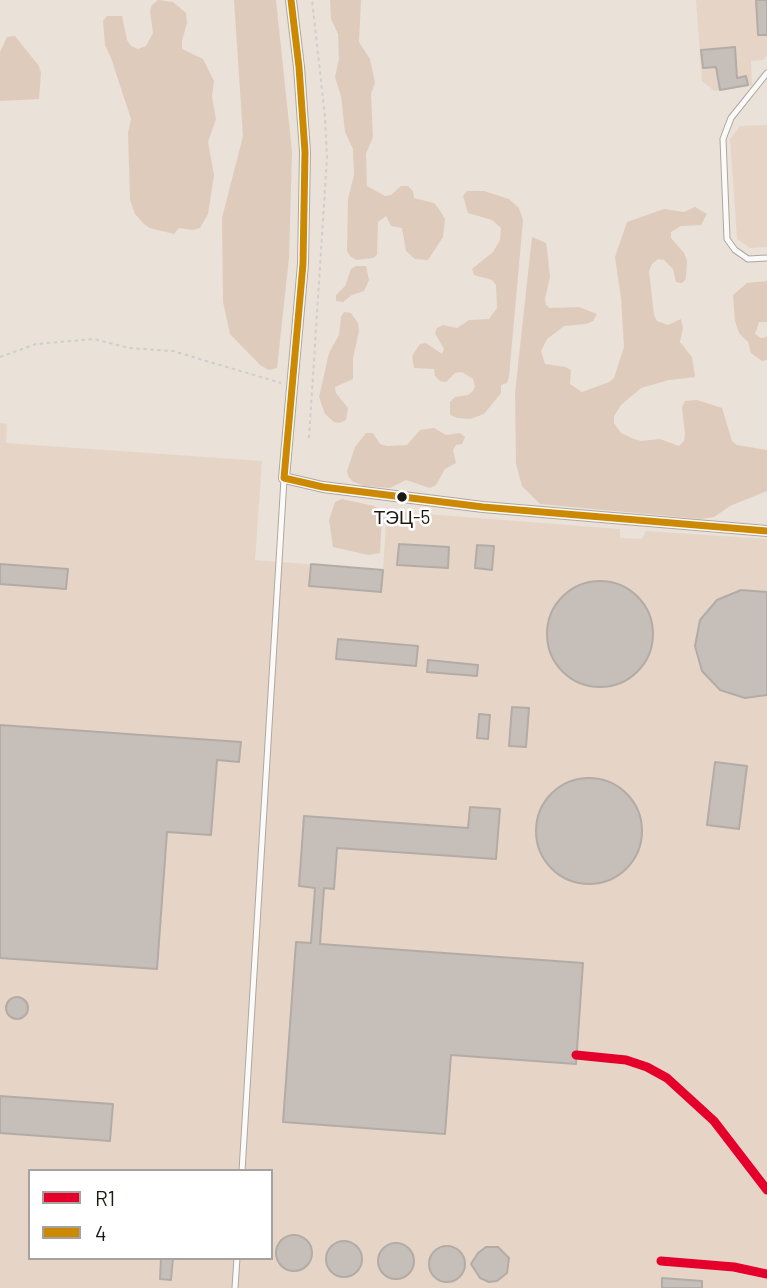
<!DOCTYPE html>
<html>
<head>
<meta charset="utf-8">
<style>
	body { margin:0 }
	#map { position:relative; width:767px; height:1288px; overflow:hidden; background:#eae1d9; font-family:Barlow,sans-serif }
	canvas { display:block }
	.legend { position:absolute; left:28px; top:1169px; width:245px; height:91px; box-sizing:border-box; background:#fff; border:2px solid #a5a3a1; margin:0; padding:9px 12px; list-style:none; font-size:21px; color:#1e1813 }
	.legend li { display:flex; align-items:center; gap:14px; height:35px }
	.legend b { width:35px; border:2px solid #a5a3a1 }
</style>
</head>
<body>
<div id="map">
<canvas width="767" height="1288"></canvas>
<ul class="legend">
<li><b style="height:9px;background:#e4002b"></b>R1</li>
<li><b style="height:9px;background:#cc8a04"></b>4</li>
</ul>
</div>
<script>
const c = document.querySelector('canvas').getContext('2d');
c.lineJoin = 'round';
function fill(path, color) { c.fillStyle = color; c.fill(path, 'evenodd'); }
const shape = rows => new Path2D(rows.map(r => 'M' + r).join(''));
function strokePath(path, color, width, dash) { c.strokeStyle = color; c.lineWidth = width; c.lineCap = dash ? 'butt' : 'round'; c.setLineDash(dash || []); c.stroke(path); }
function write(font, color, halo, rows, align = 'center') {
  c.font = font + ' Barlow,sans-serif'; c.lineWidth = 5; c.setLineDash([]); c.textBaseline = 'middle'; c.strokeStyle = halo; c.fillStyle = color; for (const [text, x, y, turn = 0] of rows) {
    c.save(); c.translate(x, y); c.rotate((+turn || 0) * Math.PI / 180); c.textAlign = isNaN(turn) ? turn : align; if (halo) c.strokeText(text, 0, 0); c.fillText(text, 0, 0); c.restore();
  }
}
fill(shape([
	[696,0,767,0,767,56,763,60,751,61,752,86,714,91,702,81],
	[767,125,767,247,750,248,737,239,730,139,740,126],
	[0,423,7,424,6,443,262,461,255,560,383,570,387,511,620,529,620,538,642,539,646,531,767,539,767,1288,0,1288],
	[30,1171,271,1171,271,1258,30,1258]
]), '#e6d5c7');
fill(shape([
	[158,0,173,2,186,13,187,23,182,41,182,49,203,59,214,81,212,96,216,119,208,142,214,175,208,214,200,228,193,230,179,228,174,234,150,228,144,224,135,214,130,200,128,133,131,119,111,58,105,45,103,21,107,16,122,16,127,40,131,46,138,49,146,46,153,33,150,11,152,5],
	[234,0,276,0,292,152,289,258,277,368,269,370,260,365,230,334,223,302,222,218,243,136],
	[330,0,361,0,359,42,370,59,375,83,371,94,373,137,366,154,367,186,385,196,391,195,401,186,408,186,413,191,414,198,434,203,439,209,445,219,443,237,428,260,415,259,406,251,402,228,391,226,386,216,378,222,377,255,373,258,356,260,350,256,347,251,348,199,354,175,353,149,345,132,341,96,335,77,339,59,338,34,331,19],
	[15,36,39,66,41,73,39,99,0,101,0,52,7,37],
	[467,191,484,191,509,199,519,208,523,220,509,377,507,383,501,385,501,393,484,414,470,419,457,418,450,415,450,402,455,397,468,395,473,391,475,386,473,379,462,372,455,373,446,382,440,381,435,376,434,369,414,368,412,356,420,344,426,343,442,354,444,349,435,333,437,328,443,325,457,328,469,320,489,319,497,308,496,285,492,280,474,275,472,269,493,252,500,240,501,228,492,220,468,213,463,196],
	[695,207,707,214,701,225,681,226,671,232,671,238,684,253,687,260,686,279,682,283,676,282,673,269,664,260,658,259,652,264,649,271,654,315,657,321,668,325,681,319,683,328,680,342,692,357,695,377,669,380,641,388,621,405,614,416,614,423,621,433,634,439,641,441,660,439,679,446,684,441,685,434,682,407,685,401,697,400,722,408,732,441,737,445,767,450,767,491,730,506,714,517,701,519,540,504,522,486,516,464,515,393,532,237,546,243,547,249,550,277,545,299,546,305,550,308,579,307,597,314,593,321,586,324,564,326,559,330,547,339,541,351,545,364,565,367,571,370,570,384,582,392,609,382,614,378,624,347,621,298,615,257,627,222,664,209,684,212],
	[356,266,366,266,369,280,364,291,352,295,343,302,336,301,336,295,345,286,351,269],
	[767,281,767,322,759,322,755,334,761,338,767,337,767,360,762,361,751,353,748,342,739,333,735,321,733,295,747,283],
	[344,312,351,313,358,323,359,331,353,358,353,379,335,387,336,393,348,408,346,420,340,423,334,422,325,414,319,397,329,353,339,335,341,317],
	[434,428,446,435,460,433,465,437,462,444,456,445,453,450,456,463,445,469,436,485,430,488,406,480,390,488,364,486,352,481,348,476,347,471,355,447,366,433,373,433,380,444,387,446,407,445,420,430],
	[342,499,374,506,380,510,382,515,380,553,368,555,333,547,329,520,335,502]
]), '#dfcbbb');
const building = shape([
	[756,0,767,0,767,35,758,35,756,0],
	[735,47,737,78,746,76,748,85,720,90,716,67,703,68,701,50,735,47],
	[399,544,449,547,448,568,397,565,399,544],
	[477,545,494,546,492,570,475,568,477,545],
	[0,564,68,569,66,589,0,584,0,564],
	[311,564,383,570,381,592,309,586,311,564],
	'547 634a53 53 0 1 1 106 0a53 53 0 1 1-106 0Z',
	[741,590,767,592,767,695,745,698,720,690,702,671,695,646,700,620,717,600,741,590],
	[338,639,418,646,416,666,336,659,338,639],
	[428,660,478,665,477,676,427,672,428,660],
	[512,707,529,708,526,747,509,746,512,707],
	[479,714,490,715,488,739,477,738,479,714],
	[0,725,241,742,239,762,217,760,211,835,167,832,157,969,0,958,0,725],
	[715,762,747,766,739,829,707,825,715,762],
	'536 831a53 53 0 1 1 106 0a53 53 0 1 1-106 0Z',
	[470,807,500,809,496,859,337,848,334,889,324,888,320,944,583,963,576,1064,451,1055,445,1134,283,1122,296,942,311,943,315,888,299,886,304,816,468,828,470,807],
	'6 1008a11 11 0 1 1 22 0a11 11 0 1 1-22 0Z',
	[0,1096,113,1104,110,1141,0,1133,0,1096],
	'276 1253a18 18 0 1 1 36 0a18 18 0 1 1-36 0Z',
	'326 1259a18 18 0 1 1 36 0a18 18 0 1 1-36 0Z',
	'378 1261a18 18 0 1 1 36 0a18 18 0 1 1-36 0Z',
	'429 1264a18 18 0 1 1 36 0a18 18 0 1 1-36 0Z',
	[486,1247,498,1247,509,1258,507,1273,497,1281,489,1282,480,1278,471,1264,478,1253,486,1247],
	[161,1258,173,1258,171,1280,160,1279,161,1258],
	[662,1278,702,1281,702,1288,662,1288,662,1278]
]);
fill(building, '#c6beb8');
strokePath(building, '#b3aca6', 2);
const service = shape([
	[767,73,731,118,723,139,727,239,735,250,748,259,767,258],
	[242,1171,284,479],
	[235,1288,237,1258]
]);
const minor = shape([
	[291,0,299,67,305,152,303,264,284,478,323,487,483,507,767,531]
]);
strokePath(service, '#aea7a1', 7);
strokePath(minor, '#aea7a1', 12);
strokePath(shape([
	[0,357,36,344,94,339,129,348,173,351,281,383],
	[309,438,327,158,325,117,312,0]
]), '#d0cecc', 2, [3.5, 3.5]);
strokePath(service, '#fcfaf9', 5);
strokePath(minor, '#fcfaf9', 10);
strokePath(shape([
	[291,0,299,67,305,152,303,264,284,478,323,487,483,507,767,531]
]), '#cc8a04', 7);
strokePath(shape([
	[576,1055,626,1060,647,1067,667,1078,714,1121,767,1190],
	[661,1261,734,1267,767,1274]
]), '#e4002b', 9);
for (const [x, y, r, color] of [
	[402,497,6,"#1e1813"]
]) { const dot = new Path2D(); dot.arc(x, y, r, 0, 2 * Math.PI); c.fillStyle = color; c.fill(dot); strokePath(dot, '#fff', 2.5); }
write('19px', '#1e1813', '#fff', [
	["ТЭЦ-5",402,518]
]);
</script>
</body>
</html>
